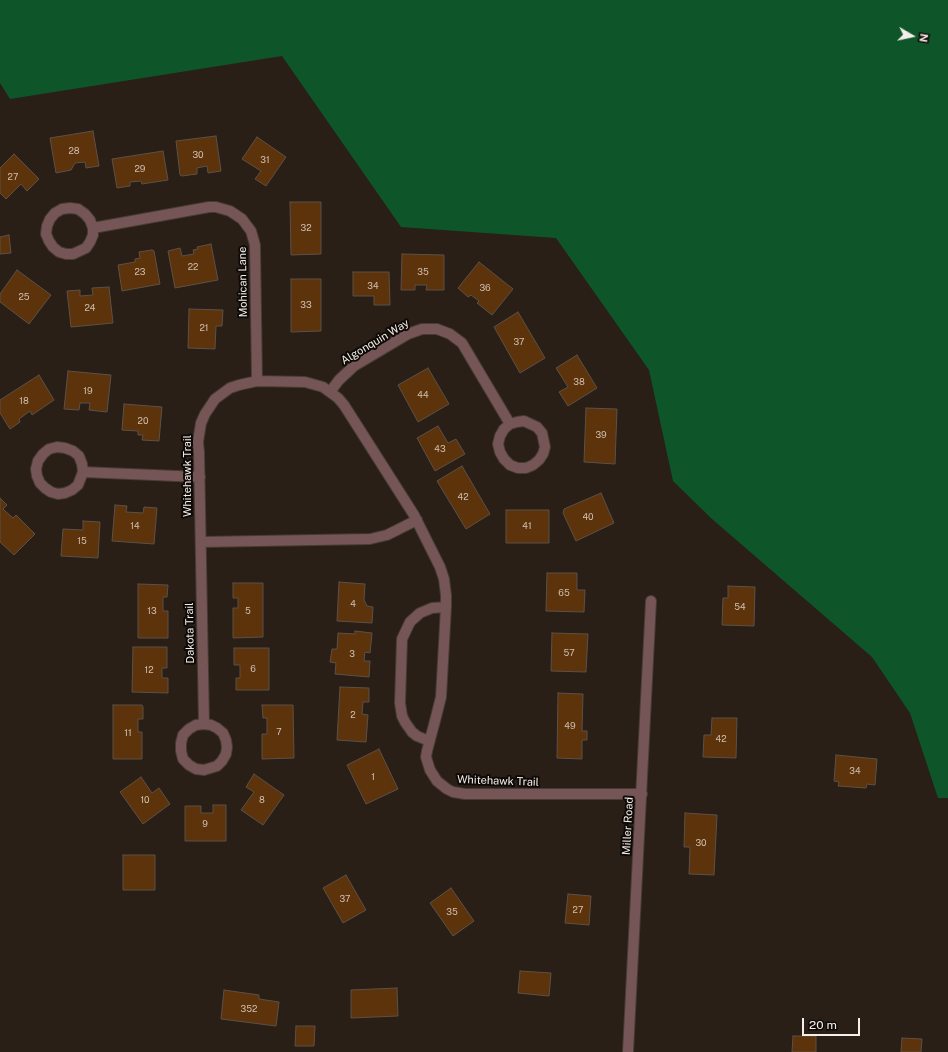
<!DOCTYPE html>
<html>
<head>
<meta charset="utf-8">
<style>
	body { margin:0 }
	#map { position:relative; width:948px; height:1052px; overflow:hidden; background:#291f17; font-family:"Public Sans",sans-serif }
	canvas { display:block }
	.north { position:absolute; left:892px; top:16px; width:40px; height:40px; -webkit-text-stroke:3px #0e0a07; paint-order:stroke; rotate:99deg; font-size:11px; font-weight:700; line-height:16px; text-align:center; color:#f6eee9 }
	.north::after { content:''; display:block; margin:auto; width:14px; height:18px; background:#f6eee9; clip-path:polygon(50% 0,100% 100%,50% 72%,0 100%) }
	.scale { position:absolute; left:802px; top:1018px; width:58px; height:18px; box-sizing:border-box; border:2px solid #f6eee9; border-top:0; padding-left:5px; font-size:12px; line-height:14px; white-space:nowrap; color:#f6eee9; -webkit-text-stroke:3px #0e0a07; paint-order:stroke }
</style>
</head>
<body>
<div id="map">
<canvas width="948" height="1052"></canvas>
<div class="north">N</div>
<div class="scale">20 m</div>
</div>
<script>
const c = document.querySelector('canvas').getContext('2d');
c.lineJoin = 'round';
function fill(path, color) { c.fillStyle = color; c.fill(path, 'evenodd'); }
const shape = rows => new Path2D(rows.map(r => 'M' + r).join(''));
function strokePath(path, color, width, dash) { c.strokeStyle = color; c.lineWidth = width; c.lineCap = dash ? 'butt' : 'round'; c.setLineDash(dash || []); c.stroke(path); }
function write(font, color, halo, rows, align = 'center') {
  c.font = font + ' "Public Sans",sans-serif'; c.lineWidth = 4; c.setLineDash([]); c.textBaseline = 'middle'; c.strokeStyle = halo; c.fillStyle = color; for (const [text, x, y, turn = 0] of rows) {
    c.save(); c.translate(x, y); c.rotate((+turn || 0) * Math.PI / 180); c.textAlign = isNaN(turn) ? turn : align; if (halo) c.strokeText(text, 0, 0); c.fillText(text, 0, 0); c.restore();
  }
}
fill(shape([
	[0,0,948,0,948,798,938,798,910,713,872,657,712,519,673,481,649,370,556,238,401,227,282,56,10,99,0,83]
]), '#0e562a');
const building = shape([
	[93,131,99,166,86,168,85,162,75,163,71,170,56,173,50,138,93,131],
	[216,136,221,171,208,173,207,166,197,168,197,174,182,176,180,175,176,141,216,136],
	[257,137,286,157,266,186,255,179,261,171,242,159,257,137],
	[163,151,168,180,142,184,141,181,130,182,130,186,117,188,112,159,163,151],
	[14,154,39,179,27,191,21,184,6,199,0,193,0,168,14,154],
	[290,202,321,202,321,254,291,255,290,202],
	[9,235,11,253,0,254,0,237,9,235],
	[211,244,218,280,175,288,168,251,180,248,182,256,194,254,193,250,198,249,197,247,211,244],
	[152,250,154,251,160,284,122,291,118,265,135,262,135,259,140,258,139,252,152,250],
	[402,254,444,255,444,290,426,290,427,285,415,285,415,290,401,290,402,254],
	[479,262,513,289,492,315,477,303,479,301,471,295,468,297,458,288,479,262],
	[17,270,51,295,29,324,0,302,0,294,17,270],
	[353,272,389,272,390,305,374,305,374,296,353,296,353,272],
	[291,279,321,279,321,331,291,332,291,279],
	[109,287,113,323,71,327,67,291,80,290,80,296,93,295,92,288,109,287],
	[189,309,223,310,222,326,216,326,215,349,188,348,189,309],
	[518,312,545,358,520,373,494,327,518,312],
	[577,355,597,388,568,406,559,392,568,387,556,368,577,355],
	[428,368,449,404,418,422,398,385,428,368],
	[68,371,111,375,107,412,89,410,90,403,80,403,79,410,64,409,68,371],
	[39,375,54,400,32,415,30,411,19,419,20,422,10,429,0,413,0,400,39,375],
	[124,404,162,407,159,441,142,440,143,435,138,435,138,431,122,430,124,404],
	[586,408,617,409,615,464,584,462,586,408],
	[438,426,448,443,456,439,465,454,435,471,417,438,438,426],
	[462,466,490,514,466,529,437,481,462,466],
	[601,493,614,523,576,541,563,513,564,509,601,493],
	[0,498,7,505,3,509,13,518,16,515,35,534,14,555,0,542,0,498],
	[115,505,127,506,126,512,143,513,144,507,157,508,154,544,112,541,115,505],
	[506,510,549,510,549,543,506,543,506,510],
	[83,521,100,522,98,558,61,556,63,529,83,530,83,521],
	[547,573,577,573,577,590,585,590,584,612,546,611,547,573],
	[339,582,365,584,364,600,367,606,373,607,372,623,337,621,339,582],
	[233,583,263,583,263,637,233,638,233,608,238,608,238,598,233,598,233,583],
	[138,584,168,585,167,597,163,597,163,611,168,611,168,638,138,638,138,584],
	[728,586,755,587,754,626,722,625,723,598,728,598,728,586],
	[355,631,372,633,370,653,365,652,364,661,370,661,369,677,335,674,336,663,330,662,332,649,337,649,338,633,355,634,355,631],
	[552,633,588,634,586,672,551,671,552,633],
	[133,647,167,647,167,668,162,668,162,678,168,678,168,693,132,692,133,647],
	[234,648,269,648,269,690,236,690,236,678,240,678,240,665,234,665,234,648],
	[340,687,369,688,369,702,363,702,362,714,368,715,366,742,337,740,340,687],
	[558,693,583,694,582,731,587,731,587,740,582,740,582,759,557,758,558,693],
	[113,705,142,705,143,707,143,719,138,719,138,732,142,732,142,759,113,759,113,705],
	[262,705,293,705,294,758,262,759,262,734,267,734,267,718,263,718,262,705],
	[712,718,737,718,736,758,703,757,704,735,711,735,712,718],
	[379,749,398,789,366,804,347,765,379,749],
	[836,755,877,759,875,785,867,784,866,788,838,786,839,782,834,781,836,755],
	[254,774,284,795,263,825,241,810,254,792,246,787,254,774],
	[141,777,152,793,159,788,170,804,143,824,120,792,141,777],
	[213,805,226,805,226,841,185,841,185,806,201,806,201,813,213,813,213,805],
	[685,813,717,815,714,875,689,874,690,847,684,847,685,813],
	[123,855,155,855,155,890,123,890,123,855],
	[346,875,366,910,343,923,323,888,346,875],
	[451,888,474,921,453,936,430,903,451,888],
	[568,894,591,896,589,925,565,923,568,894],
	[520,971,551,973,549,996,518,993,520,971],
	[397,988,398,1016,351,1018,351,990,397,988],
	[224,990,259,995,259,999,279,1002,276,1026,221,1019,224,990],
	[296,1026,315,1026,314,1046,295,1046,296,1026],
	[793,1036,816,1036,816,1052,792,1052,793,1036],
	[902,1038,922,1039,921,1052,901,1052,902,1038]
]);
fill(building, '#5d330b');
strokePath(building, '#5c5148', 1);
const minor = shape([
	[93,228,93,235,90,242,86,248,73,254,66,254,59,252,53,247,49,241,46,234,47,226,50,219,55,213,62,209,70,208,78,209,85,214,90,220,93,228,209,207,216,207,230,211,242,219,251,231,255,245,257,381],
	[330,392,339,380,354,366,408,334,422,329,437,329,450,334,462,343,510,424,504,429,500,436,498,444,500,452,504,459,510,465,518,468,526,468,533,465,539,460,543,454,545,447,542,433,537,427,524,421,517,422,510,424],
	[83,472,78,485,72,490,65,493,58,494,51,492,45,488,40,483,37,476,36,469,38,461,43,454,49,449,57,447,65,448,73,451,79,456,82,464,83,472,200,477],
	[201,542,370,539,387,535,417,520],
	[204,724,211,725,217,728,223,733,226,740,227,747,226,754,222,761,217,766,204,770,196,769,189,765,183,759,181,751,181,743,183,735,189,729,196,725,204,724,199,452,198,442,201,423,205,414,215,399,230,388,239,385,257,381,305,382,323,387,338,398,344,405,414,515,440,567,444,579,446,595,446,607,441,697,436,717,427,751,426,757,430,770,437,781,447,789,453,792,465,794,642,794],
	[429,741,417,736,412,732,405,722,402,716,400,703,402,639,410,622,420,613,432,608,446,607],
	[628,1052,651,601]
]);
strokePath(minor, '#463c34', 12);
strokePath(minor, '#765557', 10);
write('9px', '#d0bfb2', null, [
	["28",74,151],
	["30",198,155],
	["31",265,160],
	["29",140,169],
	["27",13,177],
	["32",306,228],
	["22",193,267],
	["23",140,272],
	["35",423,272],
	["34",373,286],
	["36",485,288],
	["25",24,297],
	["33",306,305],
	["24",90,308],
	["21",204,328],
	["37",519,342],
	["38",579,382],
	["19",88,391],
	["44",423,395],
	["18",24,401],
	["20",143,421],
	["39",601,435],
	["43",440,449],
	["42",463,497],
	["40",588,517],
	["14",135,526],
	["41",527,526],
	["15",82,541],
	["65",564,593],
	["4",353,604],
	["54",740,607],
	["13",152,611],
	["5",248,611],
	["57",569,653],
	["3",352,654],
	["6",253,669],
	["12",149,670],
	["2",353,715],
	["49",570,726],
	["7",279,732],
	["11",128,733],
	["42",721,739],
	["34",855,771],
	["1",373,777],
	["10",145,800],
	["8",262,800],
	["9",205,824],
	["30",701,843],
	["37",345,899],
	["27",578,910],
	["35",452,912],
	["352",249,1009]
]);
write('11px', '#f6eee9', '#0e0a07', [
	["Mohican Lane",243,282,-91],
	["Algonquin Way",375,342,-31],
	["Whitehawk Trail",188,476,-90],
	["Dakota Trail",190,633,-91],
	["Whitehawk Trail",498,781,2],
	["Miller Road",628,826,-87]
]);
</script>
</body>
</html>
